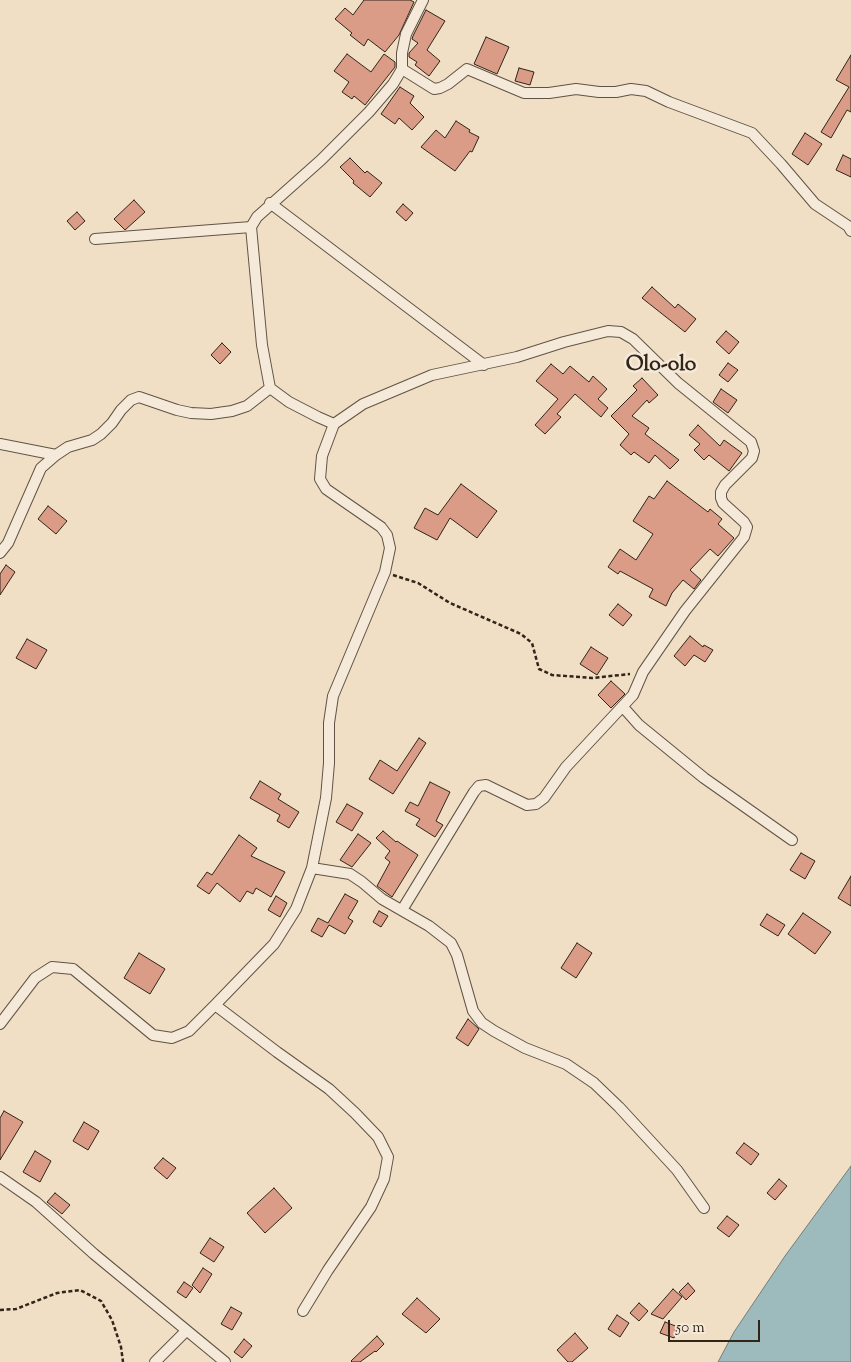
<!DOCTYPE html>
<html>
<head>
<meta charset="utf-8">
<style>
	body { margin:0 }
	#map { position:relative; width:851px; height:1362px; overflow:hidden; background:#f0dec5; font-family:"Sorts Mill Goudy",serif }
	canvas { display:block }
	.scale { position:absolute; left:668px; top:1320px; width:92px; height:22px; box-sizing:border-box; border:2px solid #302518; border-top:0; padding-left:6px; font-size:15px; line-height:18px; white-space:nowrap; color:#302518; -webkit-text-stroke:4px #f5ead9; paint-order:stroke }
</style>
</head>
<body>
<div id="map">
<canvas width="851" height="1362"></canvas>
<div class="scale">50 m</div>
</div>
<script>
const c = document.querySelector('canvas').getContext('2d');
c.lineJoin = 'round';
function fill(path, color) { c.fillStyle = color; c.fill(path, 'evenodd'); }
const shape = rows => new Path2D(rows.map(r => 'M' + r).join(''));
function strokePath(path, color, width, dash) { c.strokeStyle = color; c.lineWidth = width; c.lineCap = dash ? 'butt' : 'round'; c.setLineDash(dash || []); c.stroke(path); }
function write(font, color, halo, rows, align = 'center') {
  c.font = font + ' "Sorts Mill Goudy",serif'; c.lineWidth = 5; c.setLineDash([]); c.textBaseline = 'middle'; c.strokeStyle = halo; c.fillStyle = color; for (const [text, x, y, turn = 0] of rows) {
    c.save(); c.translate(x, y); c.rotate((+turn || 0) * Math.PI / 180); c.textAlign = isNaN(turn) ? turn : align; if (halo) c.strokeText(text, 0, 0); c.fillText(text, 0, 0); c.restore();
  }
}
const water = shape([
	[851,1166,851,1362,718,1362,734,1332,785,1256,851,1166]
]);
fill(water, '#9dbabd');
strokePath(water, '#717e7b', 1);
const building = shape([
	[364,0,410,0,414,2,399,35,385,52,368,39,364,46,350,35,352,33,335,19,345,8,353,15,364,0],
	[426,10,445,21,427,50,440,61,429,76,415,65,417,62,409,57,409,53,418,43,412,39,413,36,426,10],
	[486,37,509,47,497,74,474,64,486,37],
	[347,54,371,72,384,54,395,62,395,67,365,105,354,96,352,99,342,92,349,82,334,71,347,54],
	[851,55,851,112,847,110,831,138,821,132,849,87,836,80,851,55],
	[519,68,534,72,530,85,515,81,519,68],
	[400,87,414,96,410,103,424,117,412,130,399,118,395,124,381,114,400,87],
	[456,121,470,130,469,132,479,137,472,152,470,151,455,171,421,147,436,130,445,138,456,121],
	[805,133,822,144,808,165,792,154,805,133],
	[843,155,851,159,851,177,836,170,843,155],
	[350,158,365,173,367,171,382,183,370,197,353,183,354,181,340,167,350,158],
	[134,200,145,212,125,230,114,219,134,200],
	[403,204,413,213,406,221,396,212,403,204],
	[77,212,85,221,75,230,67,221,77,212],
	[652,287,675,308,678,304,696,319,685,332,642,298,652,287],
	[726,331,739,342,729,354,716,342,726,331],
	[222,343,231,352,220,364,211,355,222,343],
	[728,363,738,370,728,382,719,375,728,363],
	[551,364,563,374,570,366,589,382,593,376,607,389,598,399,608,408,601,417,575,394,557,414,561,417,545,434,535,425,558,399,536,381,551,364],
	[642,378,658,395,649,403,647,400,632,416,649,428,645,434,679,460,670,469,655,455,649,463,634,452,631,455,620,445,629,434,611,416,637,390,633,386,642,378],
	[721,389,737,400,728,413,713,402,721,389],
	[698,425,720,446,724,440,742,453,729,471,709,455,704,460,694,450,700,444,689,435,698,425],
	[667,481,708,512,710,509,722,519,718,524,734,538,718,556,710,549,690,570,701,580,700,581,694,589,683,580,672,593,666,606,649,597,653,589,620,571,618,574,608,567,620,549,636,560,653,534,633,521,649,496,654,499,667,481],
	[461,484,497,511,477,538,450,518,437,540,414,528,425,508,438,515,461,484],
	[48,506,67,521,56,534,38,519,48,506],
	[6,565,15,572,0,595,0,574,6,565],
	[618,604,632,615,623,626,609,615,618,604],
	[690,636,703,647,704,645,713,650,705,662,694,655,685,666,674,656,690,636],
	[27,639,47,650,36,669,16,658,27,639],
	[591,647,608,658,597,675,580,664,591,647],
	[611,681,625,694,611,708,598,695,611,681],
	[419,738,426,743,393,794,369,779,380,760,397,771,419,738],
	[260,781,281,794,278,799,299,812,289,828,277,821,280,815,250,798,260,781],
	[430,782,450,792,436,821,443,825,435,837,416,825,420,819,405,811,410,802,418,806,430,782],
	[347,804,363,813,352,831,336,822,347,804],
	[383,831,396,842,397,841,418,855,392,897,377,886,390,862,385,858,390,851,376,838,383,831],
	[358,834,371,843,352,867,340,860,358,834],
	[239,835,257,848,251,856,285,872,271,897,256,888,253,894,247,891,240,902,217,883,209,894,197,886,207,872,212,875,239,835],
	[801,853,815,861,805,879,790,870,801,853],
	[851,876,851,906,838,898,851,876],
	[345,894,358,901,348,918,353,921,345,934,329,925,322,937,311,931,318,918,328,923,345,894],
	[276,896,287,903,280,917,268,910,276,896],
	[379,911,388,916,381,927,373,922,379,911],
	[803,913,831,932,815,954,788,934,803,913],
	[767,914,785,925,778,936,760,925,767,914],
	[577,943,592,953,576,978,561,968,577,943],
	[139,953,165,969,150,994,124,978,139,953],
	[468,1019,479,1029,468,1046,456,1038,468,1019],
	[4,1111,23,1122,0,1160,0,1118,4,1111],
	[84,1122,99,1131,88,1150,73,1141,84,1122],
	[744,1143,759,1154,751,1165,736,1153,744,1143],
	[35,1151,51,1161,40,1182,23,1172,35,1151],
	[163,1158,176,1168,167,1179,154,1168,163,1158],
	[779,1179,787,1186,775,1200,767,1193,779,1179],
	[274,1188,292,1208,265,1233,247,1213,274,1188],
	[55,1193,70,1205,62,1214,47,1202,55,1193],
	[727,1216,739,1225,729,1237,717,1228,727,1216],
	[210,1238,224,1247,214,1262,200,1253,210,1238],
	[203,1268,212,1274,200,1293,192,1285,203,1268],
	[184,1282,193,1288,186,1298,177,1292,184,1282],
	[688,1283,695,1291,686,1300,679,1292,688,1283],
	[673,1289,682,1297,663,1319,651,1314,673,1289],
	[417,1298,440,1319,426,1333,402,1314,417,1298],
	[639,1303,648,1311,639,1321,630,1313,639,1303],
	[231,1307,242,1313,232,1330,221,1324,231,1307],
	[617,1315,629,1323,620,1337,608,1329,617,1315],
	[665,1322,678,1327,674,1338,660,1333,665,1322],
	[575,1333,588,1348,572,1362,568,1362,557,1350,575,1333],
	[377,1336,384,1344,376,1352,375,1351,360,1362,352,1362,351,1361,377,1336],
	[244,1339,252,1346,242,1358,234,1352,244,1339]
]);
fill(building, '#da9b87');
strokePath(building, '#302518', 1);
const minor = shape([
	[402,69,434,89,440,88,448,84,467,69,524,93,549,93,576,89,599,92,616,92,631,89,646,91,669,102,752,133,781,164,815,204,848,226,851,231],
	[270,203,484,365],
	[95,239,251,227],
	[334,424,363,404,432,375,517,357,564,342,608,331,621,332,633,339,678,383,751,442,754,451,752,458,725,485,721,492,721,498,723,503,744,522,747,527,744,537,685,611,643,672,633,695,566,767,544,798,536,804,527,805,486,785,479,786,474,792,402,910],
	[0,444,56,455],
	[0,553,8,543,41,468,56,455,68,447,92,440,101,434,112,423,121,410,131,400,139,397,177,410,191,413,211,414,232,411,247,406,270,388],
	[623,707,639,725,704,778,792,840],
	[312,868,350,874,362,882,382,899,429,926,451,943,457,955,473,1011,482,1023,494,1031,525,1048,566,1064,594,1083,619,1107,677,1170,704,1208],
	[215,1005,277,1052,329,1089,355,1113,378,1137,388,1157,384,1179,371,1207,328,1270,303,1311],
	[0,1024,35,978,52,967,73,969,153,1035,172,1038,189,1031,215,1005,274,944,296,909,312,868,326,798,329,763,329,723,333,696,385,572,390,548,387,535,381,527,326,489,320,479,322,456,334,424,318,417,289,402,270,388,262,345,251,227,257,217,321,160,369,112,393,84,402,69,402,53,406,34,423,0],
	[0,1177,36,1202,94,1254,225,1362],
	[155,1362,186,1331]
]);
strokePath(minor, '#605343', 12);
strokePath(shape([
	[393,575,418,583,450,603,521,634,532,643,539,669,552,675,592,678,630,674],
	[0,1310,16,1309,57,1293,80,1290,101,1301,112,1320,121,1347,123,1362]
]), '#302518', 2.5, [4, 2.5]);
strokePath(minor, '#f5ead9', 10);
write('bold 21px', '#302518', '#f5ead9', [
	["Olo-olo",661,366]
]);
</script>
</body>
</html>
